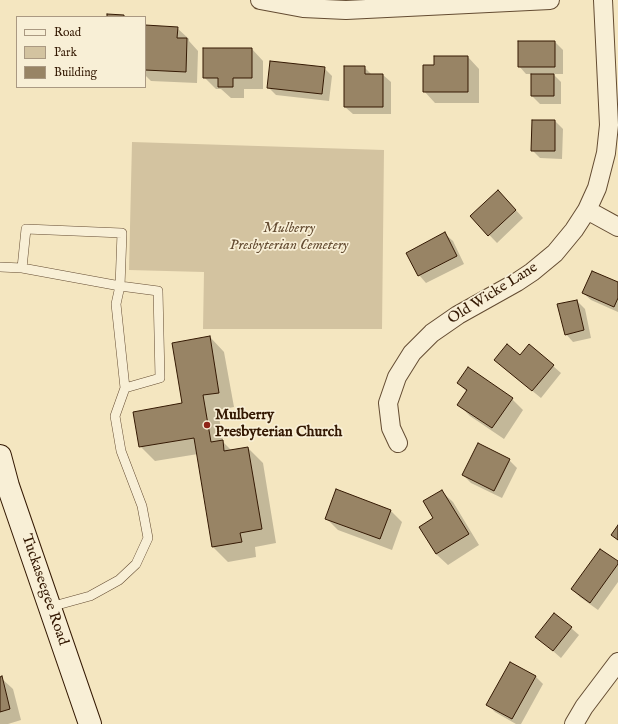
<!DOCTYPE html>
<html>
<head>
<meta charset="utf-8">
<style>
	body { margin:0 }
	#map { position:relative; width:618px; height:724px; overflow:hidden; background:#f4e6c0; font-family:"IM FELL English",serif }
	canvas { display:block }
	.legend { position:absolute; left:16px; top:16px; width:130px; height:72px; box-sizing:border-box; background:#f8efd6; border:1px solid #aa9982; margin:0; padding:5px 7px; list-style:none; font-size:12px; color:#341903 }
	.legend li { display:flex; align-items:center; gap:8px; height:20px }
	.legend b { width:20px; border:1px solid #aa9982 }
</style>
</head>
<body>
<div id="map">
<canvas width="618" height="724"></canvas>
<ul class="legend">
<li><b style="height:5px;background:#f8efd6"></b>Road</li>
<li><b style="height:11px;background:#d3c3a0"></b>Park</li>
<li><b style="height:11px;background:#988465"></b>Building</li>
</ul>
</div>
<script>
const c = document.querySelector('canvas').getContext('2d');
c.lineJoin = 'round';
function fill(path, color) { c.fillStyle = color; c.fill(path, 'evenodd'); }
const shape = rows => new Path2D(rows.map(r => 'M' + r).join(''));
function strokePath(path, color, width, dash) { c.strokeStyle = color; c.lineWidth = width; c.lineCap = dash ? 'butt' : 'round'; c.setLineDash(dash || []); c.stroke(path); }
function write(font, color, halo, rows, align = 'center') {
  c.font = font + ' "IM FELL English",serif'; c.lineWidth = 3.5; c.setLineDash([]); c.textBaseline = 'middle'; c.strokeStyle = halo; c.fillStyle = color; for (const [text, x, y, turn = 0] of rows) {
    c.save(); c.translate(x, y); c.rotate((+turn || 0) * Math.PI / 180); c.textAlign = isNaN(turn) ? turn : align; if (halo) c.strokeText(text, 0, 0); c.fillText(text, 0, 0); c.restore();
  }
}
fill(shape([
	[132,142,384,150,382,329,203,329,204,272,129,270]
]), '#d3c3a0');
fill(shape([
	[145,26,177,28,189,39,189,41,198,51,197,83,151,81,145,75],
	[519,42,555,42,563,50,563,74,553,74,561,82,561,104,540,104,532,96,532,74,526,74,519,66],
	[252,49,263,61,263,89,244,89,244,98,231,98,221,89,216,89,204,77],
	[468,57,479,69,479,103,435,103,424,91,435,66],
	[364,67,372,75,383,75,391,82,391,114,353,114,345,107],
	[324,68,332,76,329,101,276,95,268,87],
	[533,121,555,121,563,129,562,159,540,158,532,150],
	[506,199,523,218,497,243,471,216],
	[445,234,453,241,464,264,426,283,419,275],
	[618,284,618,312,591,300,583,293],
	[577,301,585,309,591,338,573,342,566,334],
	[210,337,224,352,234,407,218,410,223,442,231,450,248,448,263,463,276,543,255,547,256,557,228,562,213,547,198,454,155,461,140,446,183,404],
	[529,345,561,373,541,398,503,367,520,357],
	[458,383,512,399,523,410,504,439,470,416,458,404,467,392],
	[509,460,517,468,502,498,471,483,463,475],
	[441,491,453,502,479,545,448,565,436,554,435,519],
	[390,510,402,522,392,550,338,530,326,518],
	[618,563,618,582,598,610,580,597,572,589],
	[571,628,579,635,561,658,537,637],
	[535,676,543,684,521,724,516,724,495,712,488,705],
	[0,678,1,678,13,689,21,720,8,724,0,724]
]), '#0003');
const building = shape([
	[107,14,124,15,124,17,107,17,107,14],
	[145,25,178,27,177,38,187,38,186,72,145,70,145,25],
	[518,41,555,41,555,67,518,67,518,41],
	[203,48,252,48,252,78,233,78,233,87,218,87,218,78,203,78,203,48],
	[434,56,468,56,468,92,423,92,423,65,434,65,434,56],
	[270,61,325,67,322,94,267,88,270,61],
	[344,66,365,66,365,74,383,74,383,107,344,107,344,66],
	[531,74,554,74,554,96,531,96,531,74],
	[532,120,555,120,555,151,531,151,532,120],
	[498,190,516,210,488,236,470,216,498,190],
	[445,232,457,256,418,276,406,253,445,232],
	[592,271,618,282,618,298,614,307,582,293,592,271],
	[577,300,584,330,565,335,557,304,577,300],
	[210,336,219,393,203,395,211,442,223,440,224,451,248,447,262,529,240,533,242,542,212,547,194,438,139,447,133,412,182,403,172,343,210,336],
	[507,344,520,355,529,344,554,365,532,391,494,360,507,344],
	[468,367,513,398,492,428,457,405,467,390,457,383,468,367],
	[478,443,510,459,494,491,462,475,478,443],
	[336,489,391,510,380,539,325,519,336,489],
	[442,490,469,534,436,554,419,527,433,518,423,501,442,490],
	[618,525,618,540,611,535,618,525],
	[600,549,618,561,618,564,590,603,571,589,600,549],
	[554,613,572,627,553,651,535,637,554,613],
	[510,662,536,676,512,719,486,705,510,662],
	[2,676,10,709,0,712,0,677,2,676]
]);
fill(building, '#988465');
strokePath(building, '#341903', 1);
const lane = shape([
	[0,267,22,268,26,229,122,233,120,286,116,304,125,388],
	[22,268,120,286,158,291,160,378,125,388,115,416,121,451,142,506,148,538,136,564,119,580,90,596,50,607]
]);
const street = shape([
	[260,0,303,8,346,10,550,0],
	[587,210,618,227],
	[398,443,391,428,388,403,397,377,412,353,432,333,458,315,517,282,532,272,555,253,574,230,587,210,597,188,606,153,609,125,603,0],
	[574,724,584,707,618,662]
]);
const secondary = shape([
	[0,456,8,486,90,724]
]);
strokePath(lane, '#644c32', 10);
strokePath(street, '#644c32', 20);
strokePath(secondary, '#341903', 24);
strokePath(lane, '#f8efd6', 9);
strokePath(street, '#f8efd6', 18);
strokePath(secondary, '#f8efd6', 22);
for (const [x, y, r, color] of [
	[207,425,4,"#8f2418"]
]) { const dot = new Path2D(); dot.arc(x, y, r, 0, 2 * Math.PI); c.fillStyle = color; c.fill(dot); strokePath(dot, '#f8efd6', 1.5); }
write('italic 15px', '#644c32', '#f8efd6', [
	["Mulberry",289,229],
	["Presbyterian Cemetery",289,246]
]);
write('15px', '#341903', '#f8efd6', [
	["Old Wicke Lane",493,294,-32],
	["Tuckaseegee Road",44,590,71]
]);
write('bold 15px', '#341903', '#f8efd6', [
	["Mulberry",215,416],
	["Presbyterian Church",215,433]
], 'left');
</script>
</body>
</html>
